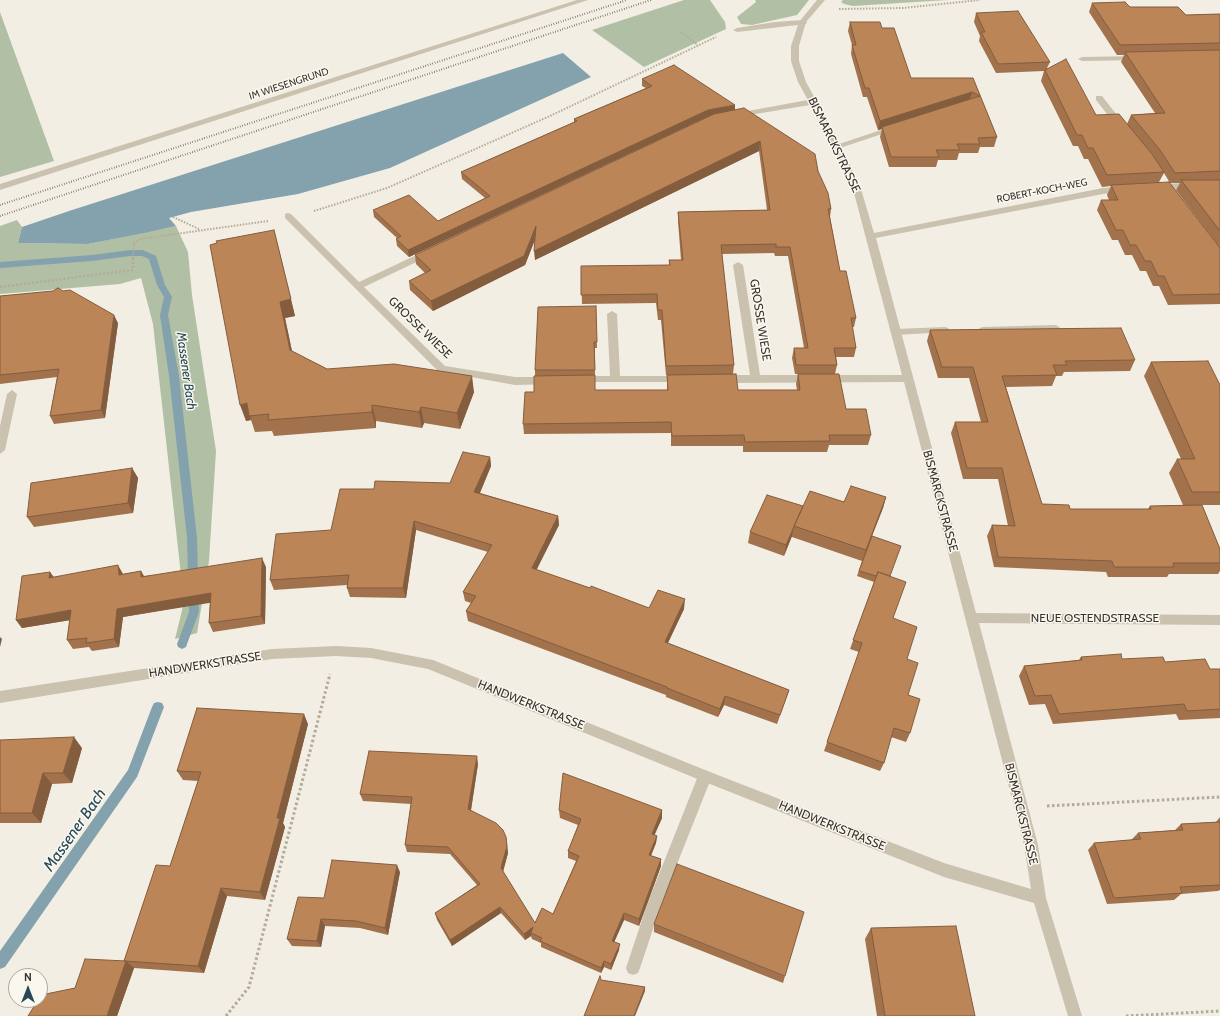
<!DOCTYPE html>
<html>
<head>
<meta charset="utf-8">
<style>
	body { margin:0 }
	#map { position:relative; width:1220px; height:1016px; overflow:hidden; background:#f2eee3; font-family:Cabin,sans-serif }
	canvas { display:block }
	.north { position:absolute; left:8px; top:968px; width:40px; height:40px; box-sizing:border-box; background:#faf7ef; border:1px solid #ada9a1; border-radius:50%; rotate:0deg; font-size:11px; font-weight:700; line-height:16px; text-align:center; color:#39332d }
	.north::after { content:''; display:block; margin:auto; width:14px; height:18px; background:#254957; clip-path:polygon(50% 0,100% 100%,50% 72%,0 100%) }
</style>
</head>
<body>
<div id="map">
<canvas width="1220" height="1016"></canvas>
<div class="north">N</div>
</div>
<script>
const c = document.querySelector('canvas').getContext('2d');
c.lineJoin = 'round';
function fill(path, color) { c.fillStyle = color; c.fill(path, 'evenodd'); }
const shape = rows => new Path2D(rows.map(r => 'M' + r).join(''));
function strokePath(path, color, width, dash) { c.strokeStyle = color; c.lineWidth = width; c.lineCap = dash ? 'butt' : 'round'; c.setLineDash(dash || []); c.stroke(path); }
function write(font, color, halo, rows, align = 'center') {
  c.font = font + ' Cabin,sans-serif'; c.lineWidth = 3; c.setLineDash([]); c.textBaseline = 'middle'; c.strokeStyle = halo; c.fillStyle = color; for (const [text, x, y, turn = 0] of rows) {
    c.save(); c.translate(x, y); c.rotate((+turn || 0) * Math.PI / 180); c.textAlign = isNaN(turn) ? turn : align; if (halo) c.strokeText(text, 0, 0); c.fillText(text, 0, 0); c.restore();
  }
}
fill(shape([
	[684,0,710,0,725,22,726,29,644,67,592,30],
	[755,0,809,0,797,15,752,25,741,24,737,17,756,2],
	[843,0,947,0,853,6,844,4,841,2],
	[0,12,54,161,0,177],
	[17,220,22,227,18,243,88,244,176,226,188,252,192,295,216,451,209,561,197,633,175,639,184,602,153,324,141,278,120,284,0,294,0,226]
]), '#b1c0a4');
fill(shape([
	[563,53,591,77,390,168,298,194,191,212,169,218,176,226,144,233,88,244,18,243,22,227,69,211]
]), '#84a2ad');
fill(shape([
	[130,250,143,250,156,256,165,285,172,297,168,315,179,376,197,538,199,612,187,644,186,647,182,649,178,647,177,644,189,612,187,538,169,376,160,315,164,297,157,285,149,259,142,256,130,256,92,261,0,268,0,262,92,255,130,250],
	[158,702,162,703,164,707,137,777,5,967,0,969,0,951,128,770,152,707,154,703,158,702]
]), '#84a2ad');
strokePath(shape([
	[839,9,903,8,980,0],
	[681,32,698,45],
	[314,211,387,188,550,116,716,37],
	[173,217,199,229],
	[133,258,134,243,140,239,268,221]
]), '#b3aa98', 2, [1.5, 1.5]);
strokePath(shape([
	[0,287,133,270,133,257]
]), '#b3aa98', 2.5, [2, 2]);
strokePath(shape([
	[1047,806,1220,797],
	[226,1016,249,987,330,674],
	[1126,1016,1220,1011]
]), '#b3aa98', 3, [2.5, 2.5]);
fill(shape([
	[577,0,588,0,0,190,0,184,577,0],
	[803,20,807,22,806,24,737,32,733,30,737,28,775,22,803,20],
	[1096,96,1102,96,1124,124,1124,128,1118,128,1096,100,1096,96],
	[893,126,900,128,840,148,834,148,833,146,893,126],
	[1055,325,1058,326,1060,328,1058,330,982,333,977,330,982,327,1055,325],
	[945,327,948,328,950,330,948,332,895,335,890,332,895,329,945,327],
	[705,770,710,772,712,776,662,902,640,968,638,973,633,975,628,973,626,968,648,902,698,776,700,772,705,770]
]), '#cac1af');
fill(shape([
	[817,0,825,0,806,22,799,46,799,61,806,82,841,146,861,189,874,233,1103,188,1124,186,1128,189,1124,192,1103,194,876,238,976,613,1220,615,1220,625,979,623,1038,845,1046,898,1082,1016,1068,1016,1034,903,944,877,700,780,428,669,371,658,336,656,272,659,0,703,0,691,272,649,336,646,371,648,433,660,710,772,944,863,1031,889,1024,845,904,382,723,383,718,379,723,375,750,375,733,265,738,262,743,265,760,375,902,375,853,189,833,146,810,105,737,117,733,115,737,113,808,100,798,82,791,61,791,46,799,22,817,0],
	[1138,56,1141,56,1141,60,1082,61,1078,59,1082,57,1138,56],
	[1220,182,1220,188,1159,190,1155,187,1159,184,1220,182],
	[288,213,291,214,359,282,425,251,431,251,431,255,364,287,445,366,515,377,548,377,552,378,553,381,552,384,515,385,438,371,285,218,285,214,288,213],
	[612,311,617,314,620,376,682,376,686,378,687,380,686,382,577,382,576,380,577,378,581,376,610,376,607,314,612,311],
	[12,390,17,394,5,450,0,454,0,426,7,394,12,390]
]), '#cac1af');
strokePath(shape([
	[0,205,627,0],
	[0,216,651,0]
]), '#39332d', 2, [0.5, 2]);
fill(shape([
	[1092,3,1186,15,1220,14,1220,248,1176,190,1180,183,1170,183,1164,173,1159,182,1220,248,1220,304,1168,305,1159,286,1153,286,1146,271,1140,271,1132,255,1125,255,1118,240,1112,240,1097,210,1101,200,1109,200,1107,195,1111,186,1102,187,1088,159,1084,159,1078,146,1073,146,1041,81,1044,71,996,73,979,41,980,36,974,22,976,13,1050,62,1047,68,1096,115,1127,124,1131,115,1155,113,1121,62,1124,55,1117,55,1089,12],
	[850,22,882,28,911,78,973,78,997,137,994,147,980,147,978,153,959,153,957,160,938,160,936,167,889,167,880,137,882,129,878,130,867,97,863,97,851,54,852,45,848,31],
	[642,79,735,110,818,171,831,209,830,217,840,271,856,318,854,327,852,327,856,348,854,357,836,357,837,365,835,374,846,409,871,435,868,445,829,445,827,452,743,452,743,446,671,446,671,433,524,434,523,424,534,392,585,376,535,376,535,370,596,306,597,348,595,348,595,390,667,390,667,375,666,375,661,320,658,320,656,303,582,304,581,266,669,265,669,260,681,260,678,221,678,212,767,210,759,151,535,260,535,239,525,265,433,311,410,290,409,281,425,273,416,264,415,255,710,116,707,117,409,257,397,246,396,239,397,238,374,217,373,210,438,221,485,198,462,179,461,172,574,122,574,119,646,88,642,86],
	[774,253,775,256,788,256,804,348,794,348,792,358,795,374,798,374,796,384,797,390,738,390,733,374,734,365,722,254],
	[274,230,295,316,285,318,292,351,327,369,474,392,460,429,424,423,422,428,376,421,376,428,274,436,272,431,255,432,251,420,246,421],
	[63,291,118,323,105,418,54,424,50,416,57,377,0,384,0,296],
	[930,330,1135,360,1130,371,1064,372,1062,376,1056,376,1052,386,1006,387,1042,504,1070,509,1148,509,1150,506,1183,505,1169,473,1177,459,1181,459,1144,376,1151,362,1220,385,1220,505,1202,505,1220,549,1220,571,1218,574,1169,574,1167,577,1108,577,1106,572,994,567,987,536,992,525,1008,526,998,479,963,479,951,433,955,422,981,422,969,378,938,378,927,341],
	[490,457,491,466,480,493,558,516,559,525,536,570,590,588,649,608,684,609,668,643,789,690,786,699,777,724,724,705,718,717,666,697,666,695,468,621,466,611,471,603,465,601,463,592,488,552,416,530,406,598,350,597,347,588,347,585,274,590,270,580,331,530,450,483],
	[132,468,138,478,133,513,34,527,27,517],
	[886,497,883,508,872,536,890,576,893,618,907,659,910,733,906,742,891,737,884,763,880,771,824,751,859,652,850,649,874,582,857,576,862,561,792,537,792,536,784,556,748,543,750,532,803,506],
	[266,567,265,624,213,632,209,623,210,602,123,617,119,647,92,651,89,647,73,649,67,640,70,620,22,628,16,620,50,572,53,577,123,574,141,571,144,576],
	[1081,657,1122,659,1165,662,1210,669,1220,669,1220,718,1179,720,1176,714,1053,724,1045,704,1029,705,1019,676,1024,666,1079,660],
	[308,724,283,823,285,827,265,900,227,896,204,973,134,968,117,1016,28,1016,124,961,170,866,198,781,183,780,177,771],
	[0,740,82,748,72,783,52,784,41,823,0,823],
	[478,764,471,810,506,837,508,853,503,872,535,923,553,914,576,861,568,858,568,851,578,825,560,818,559,810,662,810,662,818,654,835,657,836,656,843,651,856,661,859,661,866,639,926,624,920,614,942,619,950,611,970,604,967,601,973,541,947,541,943,532,939,531,936,525,940,501,913,452,946,437,920,435,913,477,885,450,854,407,852,405,845,411,804,363,801,360,794],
	[1220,817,1220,890,1218,891,1181,894,1174,900,1107,904,1088,850,1094,843,1131,840,1138,833,1175,830,1181,824,1216,822],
	[400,872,388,935,360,928,325,926,321,947,292,946,287,939,324,898],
	[654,924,785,976,783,983,654,932],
	[871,928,975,1016,877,1016,865,939]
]), '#a1724c');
fill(shape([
	[972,92,969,102,882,127,882,129,878,130,880,121],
	[735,105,735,112,707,117,409,257,408,250,708,110],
	[760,141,759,151,535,260,534,251],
	[536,226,537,235,525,265,433,311,431,301],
	[274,230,295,316,285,318,295,366,290,350,280,302],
	[114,315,118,323,105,418,101,410],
	[472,376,474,392,460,429,457,413],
	[247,403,251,420,246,421,240,405],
	[372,405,376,421,376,428,372,412],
	[421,407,424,423,422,428,419,412],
	[490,457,491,466,476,502,474,492],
	[132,468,138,478,133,513,128,503],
	[886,497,883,508,862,561,866,550],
	[803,506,794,526,792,536,784,556,786,545],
	[558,516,559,525,533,577,532,568],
	[414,521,416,530,406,598,403,588],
	[262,558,266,567,265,624,261,616],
	[118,565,123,574,119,575],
	[141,571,145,579,141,577],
	[50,572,56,580,49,578],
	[211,593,215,602,123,617,119,647,114,639,117,609],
	[685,599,684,609,664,651,665,642],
	[71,610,77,619,22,628,16,620],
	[0,637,2,639,0,647],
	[725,696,724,705,718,717,720,709],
	[304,714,308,724,283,823,285,827,265,900,260,892,277,818],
	[74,737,82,748,72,783,63,773],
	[477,756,478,764,470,816,468,809],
	[43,773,52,784,41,823,32,813],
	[662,810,662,818,652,841,652,834],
	[657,836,656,843,648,862,649,855],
	[506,837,508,853,502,875,501,868],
	[661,859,661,866,639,926,639,919],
	[397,865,400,872,388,935,385,928],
	[221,888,227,896,204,973,198,966],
	[500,907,501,913,452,946,450,940],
	[624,913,624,920,612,947,612,941],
	[321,919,325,926,321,947,317,941],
	[533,927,531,933,531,936,525,940,524,934],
	[620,944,619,950,611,970,611,964],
	[126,961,134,968,117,1016,107,1016],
	[604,961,604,967,601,973,601,968],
	[645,987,645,991,635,1016,634,1016]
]), '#835d3e');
const building = shape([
	[1125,2,1130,7,1178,7,1186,15,1220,14,1220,43,1120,45,1092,3,1125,2],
	[1018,11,1050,62,998,64,981,32,985,32,976,13,1018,11],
	[850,22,880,22,882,28,894,28,911,78,973,78,997,137,978,138,980,144,957,144,960,150,936,150,939,157,891,157,882,127,980,96,972,92,880,121,869,88,865,88,852,45,856,45,850,22],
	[1220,50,1220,171,1175,173,1160,150,1131,115,1165,113,1125,52,1220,50],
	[1066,59,1096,115,1119,114,1152,154,1164,172,1107,175,1093,148,1088,148,1082,135,1077,135,1045,70,1066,59],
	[674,65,735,105,708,110,408,250,396,239,401,236,373,210,409,195,438,221,490,196,461,172,577,121,574,119,652,86,642,79,674,65],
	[744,108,815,154,818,171,828,193,831,209,828,209,840,271,846,271,856,318,851,318,856,348,834,348,837,365,796,365,794,348,808,348,790,247,776,247,776,244,721,245,734,365,666,366,662,310,658,310,657,294,581,295,581,266,670,265,669,260,683,260,678,212,770,210,760,141,534,251,536,226,524,256,431,301,409,281,431,270,415,255,714,114,744,108],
	[1181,180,1220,180,1220,231,1181,180],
	[1169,182,1220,248,1220,294,1173,295,1164,276,1158,276,1151,261,1145,261,1136,245,1130,245,1123,230,1116,230,1101,200,1118,200,1111,185,1169,182],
	[274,230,291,299,280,302,290,350,327,369,394,364,472,376,457,413,421,407,419,412,372,405,372,412,268,420,269,414,249,416,247,403,240,405,210,245,217,243,216,241,274,230],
	[58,288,63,291,70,290,114,315,101,410,50,416,59,369,0,375,0,296,53,291,58,288],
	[596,306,597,342,594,342,595,370,535,370,538,307,596,306],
	[1121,328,1135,360,1065,361,1067,365,1053,365,1057,375,1002,376,1042,504,1069,505,1070,509,1151,509,1150,506,1202,505,1220,549,1220,563,1173,563,1174,567,1114,567,1112,561,998,557,992,525,1015,526,1002,468,967,468,955,422,988,422,973,367,942,367,930,330,1121,328],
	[1208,361,1220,385,1220,492,1192,492,1177,459,1195,459,1151,362,1208,361],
	[736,374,738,390,800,390,798,374,839,374,846,409,866,409,871,435,829,435,830,441,745,442,744,435,672,436,671,422,523,424,525,392,534,392,534,376,595,375,595,390,668,390,667,375,736,374],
	[463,452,490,457,474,492,558,516,532,568,590,588,591,586,649,608,658,590,685,599,665,642,789,690,780,715,725,696,720,709,667,688,667,687,466,611,476,596,463,592,492,545,414,521,403,588,347,588,349,575,270,580,276,534,331,530,340,489,374,489,375,481,450,483,463,452],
	[132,468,128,503,27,517,31,483,132,468],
	[851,486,886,497,866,550,794,526,810,491,844,502,851,486],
	[767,495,803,506,786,545,750,532,767,495],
	[872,536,901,546,890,576,878,572,876,576,859,571,872,536],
	[262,558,261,616,209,623,211,593,117,609,114,639,86,643,87,638,67,640,71,610,16,620,22,576,50,572,49,578,118,565,119,575,141,571,141,577,262,558],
	[878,572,906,582,893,618,917,627,907,659,918,663,908,695,920,699,910,733,894,728,884,763,827,742,862,643,853,640,878,572],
	[1121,654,1122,659,1163,657,1165,662,1205,659,1210,669,1220,669,1220,709,1187,711,1184,704,1059,714,1051,695,1035,696,1024,666,1082,660,1081,657,1121,654],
	[197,708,304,714,277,818,280,818,260,892,221,888,198,966,124,961,156,865,170,866,201,772,177,771,197,708],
	[74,737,63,773,43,773,32,813,0,813,0,740,74,737],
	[369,751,477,756,468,809,496,823,503,830,506,837,507,846,501,868,535,923,542,908,553,914,579,856,568,851,581,819,559,810,563,773,662,810,652,834,657,836,649,855,661,859,639,919,624,913,612,941,620,944,611,964,604,961,601,968,540,941,542,938,531,933,533,927,524,934,500,907,450,940,435,913,480,884,448,847,405,845,412,797,360,794,369,751],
	[1220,822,1220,885,1180,887,1182,893,1114,898,1094,843,1141,839,1138,833,1183,830,1181,824,1220,822],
	[332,860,397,865,385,928,356,921,321,919,317,941,287,939,298,897,324,898,332,860],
	[677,864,804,912,785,976,654,924,677,864],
	[956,926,975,1016,885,1016,871,928,956,926],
	[85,959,126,961,107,1016,28,1016,38,1000,40,1000,40,996,41,995,75,988,85,959],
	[600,976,601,980,645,987,634,1016,584,1016,600,976]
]);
fill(building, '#bb8558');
strokePath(building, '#835d3e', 1);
write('10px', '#39332d', '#faf7ef', [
	["IM WIESENGRUND",289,84,-18],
	["ROBERT-KOCH-WEG",1042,191,-11]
]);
write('12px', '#39332d', '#faf7ef', [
	["BISMARCKSTRASSE",834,145,64],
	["GROSSE WIESE",760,320,81],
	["GROSSE WIESE",420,328,44],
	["BISMARCKSTRASSE",940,501,75],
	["NEUE OSTENDSTRASSE",1095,618],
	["HANDWERKSTRASSE",205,665,-9],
	["HANDWERKSTRASSE",531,705,22],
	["BISMARCKSTRASSE",1021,814,76],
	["HANDWERKSTRASSE",832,826,22]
]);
write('italic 13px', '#254957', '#faf7ef', [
	["Massener Bach",186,371,82]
]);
write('italic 16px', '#254957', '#faf7ef', [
	["Massener Bach",75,830,-55]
]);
</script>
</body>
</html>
